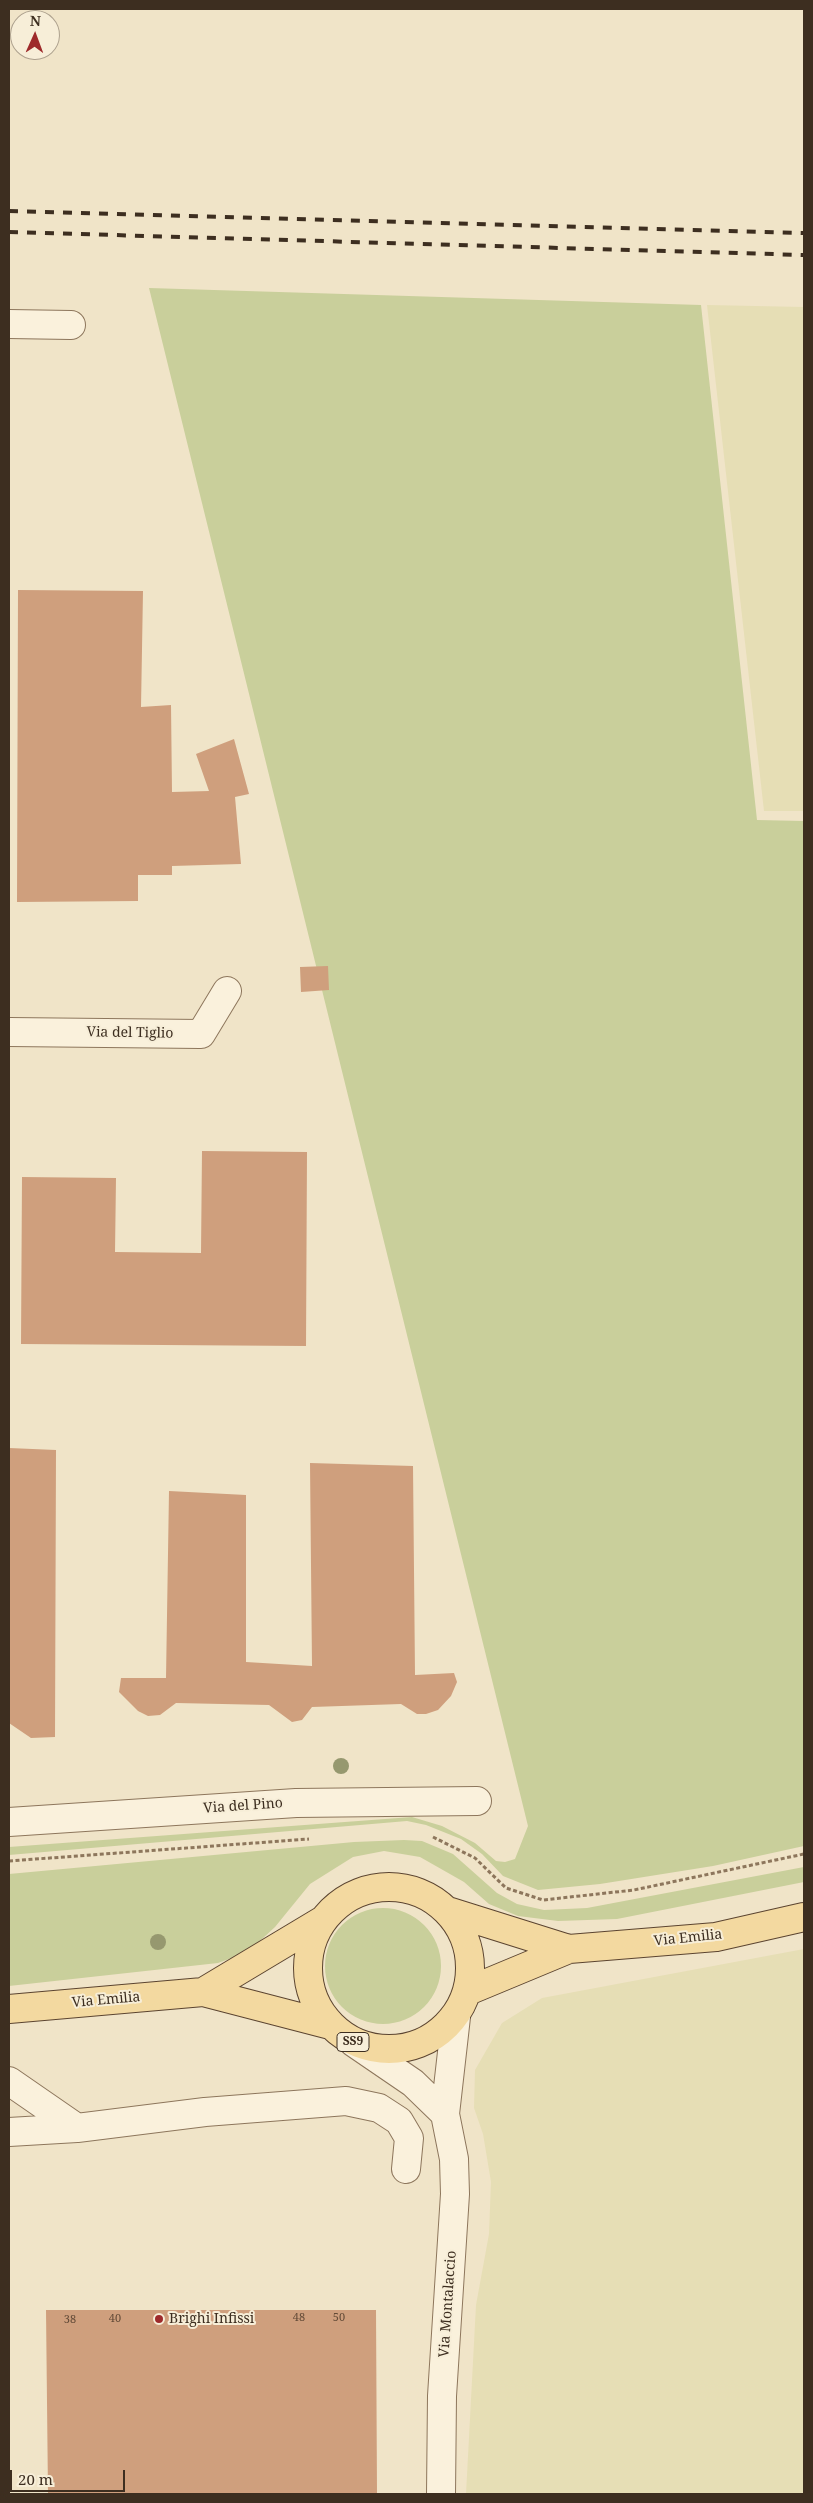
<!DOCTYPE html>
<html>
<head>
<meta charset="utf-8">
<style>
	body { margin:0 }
	#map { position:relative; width:813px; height:2503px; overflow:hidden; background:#f0e4c8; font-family:"Noto Serif",serif }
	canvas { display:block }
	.frame { position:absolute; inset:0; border:10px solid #3d2e20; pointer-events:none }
	.north { position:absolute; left:10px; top:10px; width:50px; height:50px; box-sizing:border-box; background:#f7eed8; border:1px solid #ada18e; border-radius:50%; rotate:2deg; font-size:14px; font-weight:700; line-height:20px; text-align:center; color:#3d2e20 }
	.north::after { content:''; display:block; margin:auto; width:18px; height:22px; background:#9e2a2b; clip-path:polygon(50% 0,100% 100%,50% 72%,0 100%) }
	.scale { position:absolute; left:10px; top:2470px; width:115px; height:22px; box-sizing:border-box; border:2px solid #3d2e20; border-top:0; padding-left:6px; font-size:15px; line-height:18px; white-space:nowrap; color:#3d2e20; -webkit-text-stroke:4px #f7eed8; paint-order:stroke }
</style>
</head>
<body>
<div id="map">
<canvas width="813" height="2503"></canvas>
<div class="frame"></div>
<div class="north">N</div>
<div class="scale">20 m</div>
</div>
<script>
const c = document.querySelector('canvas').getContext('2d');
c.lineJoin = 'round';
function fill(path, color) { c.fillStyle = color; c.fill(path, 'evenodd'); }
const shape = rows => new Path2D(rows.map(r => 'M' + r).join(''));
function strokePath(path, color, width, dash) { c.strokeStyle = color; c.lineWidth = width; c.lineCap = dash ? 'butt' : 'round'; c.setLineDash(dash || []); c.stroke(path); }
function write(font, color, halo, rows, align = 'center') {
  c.font = font + ' "Noto Serif",serif'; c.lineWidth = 4; c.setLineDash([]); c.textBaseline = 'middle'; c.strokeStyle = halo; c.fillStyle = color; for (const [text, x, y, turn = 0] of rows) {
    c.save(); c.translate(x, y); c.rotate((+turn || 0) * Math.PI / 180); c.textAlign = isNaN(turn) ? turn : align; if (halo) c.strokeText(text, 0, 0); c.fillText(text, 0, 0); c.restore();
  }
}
fill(shape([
	[707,305,804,307,804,811,764,811],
	[804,1949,804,2494,466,2494,476,2305,489,2234,491,2182,483,2134,474,2108,475,2070,502,2023,542,1998]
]), '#e6deb5');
fill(shape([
	[149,288,701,305,757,820,804,821,804,1846,713,1866,600,1884,538,1890,503,1876,482,1854,461,1839,426,1825,407,1821,9,1855,9,1847,412,1817,442,1826,475,1843,496,1861,505,1862,515,1859,528,1826],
	[404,1840,422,1841,453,1854,497,1893,517,1904,544,1910,587,1908,804,1867,804,1882,617,1919,558,1921,518,1916,489,1904,464,1882,420,1857,384,1851,353,1857,310,1884,275,1927,248,1952,218,1963,9,1986,9,1874,354,1842],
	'325 1966a58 58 0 1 1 116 0a58 58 0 1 1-116 0Z'
]), '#c9cf9b');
fill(shape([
	[18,590,143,591,141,707,171,705,172,792,209,791,196,754,234,739,249,794,235,797,241,864,172,866,172,875,138,875,138,901,17,902],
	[328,966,329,990,301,992,300,967],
	[202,1151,307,1152,306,1346,21,1344,22,1177,116,1178,115,1252,201,1253],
	[9,1448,56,1450,55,1737,31,1738,9,1723],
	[310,1463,413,1466,415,1675,454,1673,457,1682,451,1696,438,1710,426,1714,417,1714,401,1704,312,1707,302,1720,292,1722,269,1705,176,1703,160,1715,148,1716,138,1711,119,1692,121,1678,166,1678,169,1491,246,1495,246,1662,312,1666],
	[46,2310,376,2310,377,2494,48,2494]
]), '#cf9f7d');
const minor = shape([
	[9,324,71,325],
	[9,1032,201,1034,227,991],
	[9,1822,296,1803,477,1801],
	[353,2042,413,2083,445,2114],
	[9,2081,77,2128],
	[9,2132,77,2128,205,2112,346,2101,379,2108,399,2121,409,2138,406,2169],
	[441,2494,442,2396,455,2194,454,2159,445,2114,456,2017]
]);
const primary = shape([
	'308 1968a81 81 0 1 1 162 0a81 81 0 1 1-162 0Z',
	[448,1911,569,1949],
	[468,1991,569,1949,716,1937,804,1917],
	[203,1992,323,1920],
	[9,2009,203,1992,330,2025]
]);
strokePath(minor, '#8d765c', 30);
strokePath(primary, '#5b4430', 30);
strokePath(shape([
	[433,1837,475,1858,506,1888,543,1900,634,1890,804,1854],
	[9,1861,309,1839]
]), '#8d765c', 3, [4, 2.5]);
strokePath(minor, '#faf1dc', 28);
strokePath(primary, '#f3d9a0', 28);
strokePath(shape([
	[9,211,804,233],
	[9,232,804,255]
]), '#3d2e20', 4, [9, 9]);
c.fillStyle = '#96986f';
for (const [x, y] of [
	[341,1766],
	[158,1942]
]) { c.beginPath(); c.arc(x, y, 8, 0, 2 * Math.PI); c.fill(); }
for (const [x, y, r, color] of [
	[159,2319,5,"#9e2a2b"]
]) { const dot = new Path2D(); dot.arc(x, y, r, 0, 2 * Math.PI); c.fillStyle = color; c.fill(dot); strokePath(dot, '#f7eed8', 2); }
write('11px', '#624a37', null, [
	["48",299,2318],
	["50",339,2318],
	["40",115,2319],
	["38",70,2320]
]);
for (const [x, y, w] of [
	[353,2042,32]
]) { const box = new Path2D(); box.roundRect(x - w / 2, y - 9.5, w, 19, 4); c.fillStyle = '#f7eed8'; c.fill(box); strokePath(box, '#3d2e20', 1); }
write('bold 12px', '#3d2e20', null, [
	["SS9",353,2042]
]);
write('14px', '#3d2e20', '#f7eed8', [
	["Via del Tiglio",130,1033,1],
	["Via del Pino",243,1806,-4],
	["Via Emilia",688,1938,-6],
	["Via Emilia",106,2000,-5],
	["Via Montalaccio",448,2304,-86]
]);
write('14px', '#3d2e20', '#f7eed8', [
	["Brighi Infissi",169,2319]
], 'left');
</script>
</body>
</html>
